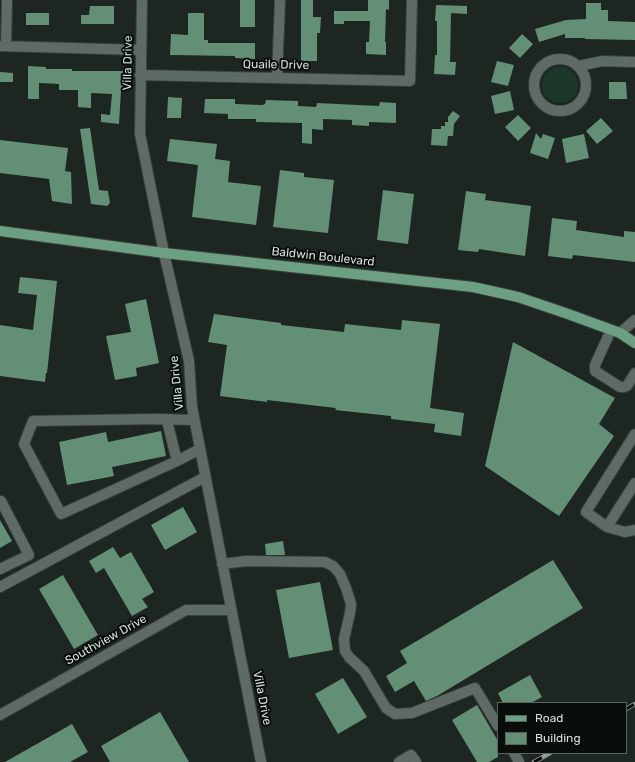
<!DOCTYPE html>
<html>
<head>
<meta charset="utf-8">
<style>
	body { margin:0 }
	#map { position:relative; width:635px; height:762px; overflow:hidden; background:#1d2621; font-family:Rubik,sans-serif }
	canvas { display:block }
	.legend { position:absolute; left:497px; top:702px; width:130px; height:52px; box-sizing:border-box; background:#0a0e0b; border:1px solid #5d625e; margin:0; padding:5px 7px; list-style:none; font-size:12px; color:#d9dfdb }
	.legend li { display:flex; align-items:center; gap:8px; height:20px }
	.legend b { width:20px; border:1px solid #5d625e }
</style>
</head>
<body>
<div id="map">
<canvas width="635" height="762"></canvas>
<ul class="legend">
<li><b style="height:5px;background:#6c9f84"></b>Road</li>
<li><b style="height:11px;background:#648f77"></b>Building</li>
</ul>
</div>
<script>
const c = document.querySelector('canvas').getContext('2d');
c.lineJoin = 'round';
function fill(path, color) { c.fillStyle = color; c.fill(path, 'evenodd'); }
const shape = rows => new Path2D(rows.map(r => 'M' + r).join(''));
function strokePath(path, color, width, dash) { c.strokeStyle = color; c.lineWidth = width; c.lineCap = dash ? 'butt' : 'round'; c.setLineDash(dash || []); c.stroke(path); }
function write(font, color, halo, rows, align = 'center') {
  c.font = font + ' Rubik,sans-serif'; c.lineWidth = 4; c.setLineDash([]); c.textBaseline = 'middle'; c.strokeStyle = halo; c.fillStyle = color; for (const [text, x, y, turn = 0] of rows) {
    c.save(); c.translate(x, y); c.rotate((+turn || 0) * Math.PI / 180); c.textAlign = isNaN(turn) ? turn : align; if (halo) c.strokeText(text, 0, 0); c.fillText(text, 0, 0); c.restore();
  }
}
fill(shape([
	'542 85a18 18 0 1 1 36 0a18 18 0 1 1-36 0Z'
]), '#1b3728');
fill(shape([
	[240,0,255,0,255,27,240,27],
	[301,0,313,0,313,17,321,17,320,33,317,33,317,61,301,61],
	[368,0,389,0,389,10,386,9,385,42,386,42,386,55,366,54,366,42,369,42,370,21,344,21,344,24,334,24,334,11,368,11],
	[586,3,601,3,601,10,608,10,608,21,635,22,635,40,585,39,585,38,565,38,565,34,539,42,535,29,566,20,586,19],
	[436,5,467,6,467,14,451,13,450,62,456,62,455,75,434,74,435,55,437,55,437,21,435,21],
	[90,6,114,6,114,24,81,24,81,15,89,15],
	[26,13,49,13,49,25,26,25],
	[188,13,204,13,204,40,208,40,208,43,255,43,255,59,235,58,235,56,170,55,171,34,188,35],
	[522,34,533,44,520,58,509,48],
	[497,61,514,65,508,86,491,82],
	[28,66,46,67,46,69,72,69,72,71,123,71,123,91,121,91,119,124,101,122,101,114,110,115,112,94,91,93,91,108,78,107,78,90,59,90,59,84,39,83,39,99,28,99],
	[0,72,13,73,13,82,0,82],
	[609,82,626,82,627,99,609,99],
	[510,91,514,110,495,114,491,96],
	[168,97,182,98,181,118,167,118],
	[205,99,235,99,235,104,262,105,265,104,266,100,298,101,298,106,316,107,317,103,379,106,380,102,396,103,396,123,369,122,369,126,352,125,352,120,323,119,323,130,312,129,312,144,302,143,302,123,256,122,256,119,228,119,228,114,204,113],
	[453,111,460,116,454,124,453,136,448,136,447,146,431,145,432,129,441,129,441,126,445,126,445,122,448,122,448,117],
	[518,115,531,128,518,141,505,127],
	[601,118,613,131,597,144,586,131],
	[90,128,99,190,108,191,110,203,107,206,91,204,80,129],
	[536,133,541,139,543,134,555,138,548,159,530,153],
	[584,134,589,158,566,163,562,139],
	[170,139,217,144,215,159,230,161,228,182,261,186,256,225,192,217,198,165,167,161],
	[0,140,68,148,65,171,71,172,72,204,52,201,49,179,0,173],
	[280,170,304,173,304,177,334,180,328,233,273,227],
	[383,190,414,194,408,244,377,240],
	[466,191,486,194,485,200,531,206,525,256,479,249,478,252,458,250],
	[552,218,577,221,576,230,624,237,624,231,635,232,635,262,573,255,572,259,548,256],
	[20,277,57,281,47,373,46,373,45,382,0,376,0,325,33,330,37,295,18,293],
	[146,299,159,363,136,368,137,376,115,380,106,336,131,332,125,304],
	[214,314,281,323,281,325,344,332,345,324,401,330,402,320,440,324,430,408,464,413,461,436,434,432,435,424,391,419,391,416,335,410,336,408,267,400,267,402,220,396,227,345,208,342],
	[513,342,615,398,599,424,614,436,559,516,485,466],
	[161,431,166,456,112,467,114,476,67,485,59,442,106,432,108,442],
	[183,507,197,532,165,550,151,525],
	[0,520,12,541,0,548],
	[283,541,285,555,266,555,265,544],
	[113,547,120,558,131,552,154,592,142,599,148,607,132,616,104,568,96,573,89,561],
	[553,560,583,608,437,696,426,701,414,681,395,692,386,676,407,663,400,651],
	[63,575,98,635,74,649,39,589],
	[320,582,333,650,289,658,276,590],
	[530,675,542,697,531,703,503,703,498,693],
	[343,678,367,717,338,734,315,694],
	[477,705,498,741,498,757,489,762,477,762,452,720],
	[160,712,189,762,110,762,101,746],
	[72,724,88,752,70,762,5,762]
]), '#648f77');
const minor = shape([
	[142,0,140,134,164,253,189,361,192,407,261,762],
	[0,46,141,50],
	[6,46,7,0],
	'534 85a26 26 0 1 1 52 0a26 26 0 1 1-52 0Z',
	[579,66,602,61,635,62],
	[140,75,410,81,412,0],
	[277,78,280,0],
	[611,330,595,365,595,371,620,387,624,387,627,386,635,373],
	[620,333,635,320],
	[194,420,157,419,33,421,24,444,61,514,177,461,200,449],
	[167,421,177,461],
	[635,434,586,512,607,527,625,532,635,530],
	[607,527,635,483],
	[222,564,246,561,325,562,333,566,340,574,346,588,351,604,350,613,344,639,345,651,349,657,364,671,386,708,395,714,412,713,475,688,498,726],
	[0,569,29,555,1,501],
	[0,587,205,477],
	[0,715,186,610,231,610],
	[514,753,519,762],
	[399,762,411,755,416,762]
]);
const major = shape([
	[0,231,164,253,473,287,518,297,568,314,620,333,635,343]
]);
strokePath(minor, '#39413c', 12);
strokePath(major, '#39413c', 12);
strokePath(minor, '#606a64', 10);
strokePath(major, '#6c9f84', 10);
const rail = shape([
	[626,709,635,704],
	[534,762,550,753]
]);
strokePath(rail, '#969d99', 4.5);
strokePath(rail, '#0a0e0b', 3, [9]);
write('12px', '#d9dfdb', '#0a0e0b', [
	["Villa Drive",128,63,-89],
	["Quaile Drive",276,65,1],
	["Baldwin Boulevard",323,257,6],
	["Villa Drive",177,383,-96],
	["Southview Drive",106,640,-29],
	["Villa Drive",262,698,79]
]);
</script>
</body>
</html>
